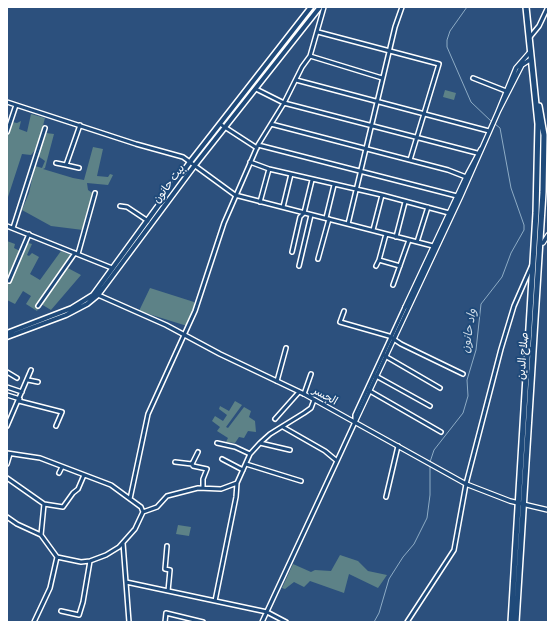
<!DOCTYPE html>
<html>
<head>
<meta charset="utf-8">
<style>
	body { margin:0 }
	#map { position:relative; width:555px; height:629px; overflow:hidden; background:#2c507d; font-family:Delius,sans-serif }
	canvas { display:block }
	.frame { position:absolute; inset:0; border:8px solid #fff; pointer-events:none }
</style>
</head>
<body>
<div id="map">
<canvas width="555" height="629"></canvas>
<div class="frame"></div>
</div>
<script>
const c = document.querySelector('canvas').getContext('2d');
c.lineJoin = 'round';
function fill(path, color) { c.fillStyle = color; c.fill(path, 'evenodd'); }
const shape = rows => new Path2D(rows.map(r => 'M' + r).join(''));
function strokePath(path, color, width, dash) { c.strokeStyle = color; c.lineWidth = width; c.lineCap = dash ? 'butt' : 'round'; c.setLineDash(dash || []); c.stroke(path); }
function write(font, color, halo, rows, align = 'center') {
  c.font = font + ' Delius,"Playpen Sans Arabic",sans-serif'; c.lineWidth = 4; c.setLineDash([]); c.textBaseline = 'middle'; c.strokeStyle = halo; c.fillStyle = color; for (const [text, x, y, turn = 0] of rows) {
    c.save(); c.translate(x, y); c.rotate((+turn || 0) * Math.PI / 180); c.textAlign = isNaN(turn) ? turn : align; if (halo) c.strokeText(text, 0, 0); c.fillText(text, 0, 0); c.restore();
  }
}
fill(shape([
	[445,90,456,93,454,100,443,97],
	[31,114,45,118,37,148,31,155,22,154,8,197,7,209,7,139,12,122,17,123,21,121,19,129,27,132],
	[46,133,54,134,45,168,43,169,73,178,84,180,93,147,103,149,97,176,108,177,110,174,113,175,108,185,87,183,88,190,94,194,83,230,51,226,22,210,29,193,35,166,42,168,45,161,38,156],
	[7,241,15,244,14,248,20,251,25,242,32,244,27,255,29,256,32,253,39,257,30,274,40,280,61,251,71,255,64,266,81,275,51,310,41,304,37,311,26,304,31,296,23,291,15,304,7,300],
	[150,288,194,302,194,308,187,326,139,311],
	[235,401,242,405,226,427,228,428,244,407,251,411,249,417,255,421,256,432,248,431,244,438,239,437,235,443,226,442,228,438,217,431,220,427,212,421,215,416,223,421,227,415,219,409,220,406,229,411],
	[178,525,191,527,189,536,176,534],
	[340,555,358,561,368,571,387,575,378,588,349,574,344,593,310,581,304,587,294,582,285,589,282,588,293,564,311,572,315,570,331,571]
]), '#5d8287');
strokePath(shape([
	[467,7,450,31,447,40,447,47,471,102,492,122],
	[430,462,434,450,463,413,468,396,467,380,476,350,481,304,502,277,511,253,524,230,524,225,511,188,500,128,495,124],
	[374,622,379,613,389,579,403,557,414,544,427,518,430,495,430,466]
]), '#8eacc5', 1);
const minor = shape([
	[318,32,439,64,410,160],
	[530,37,539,26,548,7],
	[310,56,382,78],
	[473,78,506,91],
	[296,80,489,131],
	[256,89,284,103,477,153],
	[7,102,136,144,183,157,235,195,433,246],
	[220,124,257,148],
	[271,124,448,170,466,177],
	[7,132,16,105],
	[258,145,457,196],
	[250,162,269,169,382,195,449,213],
	[56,163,66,165],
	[79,168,66,165,80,125],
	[260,202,269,169],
	[120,206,127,207,148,221],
	[283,207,291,174],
	[326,218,334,185],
	[348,224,395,27,402,7],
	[7,226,112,268],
	[13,228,45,128],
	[373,230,382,195],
	[386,234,379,260,400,266],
	[396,237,405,202],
	[417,242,428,207],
	[292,252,300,217,304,213,312,180],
	[78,254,95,193],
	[318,259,329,219],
	[299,266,311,215],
	[376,266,379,260],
	[9,281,29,234],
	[393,285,409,240],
	[38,306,75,253],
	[344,311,340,322,389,336,401,344,463,374],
	[385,356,440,388],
	[7,372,17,378],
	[376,376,430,406],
	[28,380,38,382],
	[277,381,286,348],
	[7,387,22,392],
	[368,390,441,432],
	[304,394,311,374],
	[7,395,20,399],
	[19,401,62,412,56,426],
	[275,419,299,392],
	[7,426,31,370],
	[283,427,325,451,337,461],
	[217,443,235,447,250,454],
	[260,443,270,434,304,413,311,408,314,400],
	[198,452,192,464,193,466,207,469,203,479,203,487],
	[7,453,40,458,111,485,141,507,143,512],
	[222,459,243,470],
	[175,462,192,464],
	[7,464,10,454],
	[246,464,301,481],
	[59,473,62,467],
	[7,478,44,504,41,535],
	[386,497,398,446],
	[130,499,148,414,195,311,224,223,258,145,284,103,302,67,310,56,324,7],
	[44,504,63,507,73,493,78,489,84,475],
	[7,517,17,524,41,535,57,557,81,562,90,561,106,555,119,547,135,529,143,512,157,507,167,496,198,488,221,489,237,483,250,454,260,443,290,450],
	[123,543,129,622],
	[167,546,165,569,170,570,168,591],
	[126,582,267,612,286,622],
	[215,601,236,497,237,483],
	[61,611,79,615,83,602,90,561],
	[34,622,50,588,57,557],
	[165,622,166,613,203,622],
	[262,622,337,461,355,422,355,415,405,307],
	[407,622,454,550,466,484,501,349,514,306,532,265]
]);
const tertiary = shape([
	[498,112,516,68,530,52],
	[540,243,543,243,548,235],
	[96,294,166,325,220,354,304,394,466,484,510,501,548,510],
	[405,307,466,177,481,149],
	[355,422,460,198,498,112,522,65,531,59]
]);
const secondary = shape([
	[7,333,72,308,93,295,190,162,311,7],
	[7,337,66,315,87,304,98,295,195,165,320,7]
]);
const trunk = shape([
	[511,622,536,213,538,124,526,7],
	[516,622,543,192,544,135,539,106]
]);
strokePath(minor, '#fff', 6);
strokePath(tertiary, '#fff', 6);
strokePath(secondary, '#fff', 7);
strokePath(trunk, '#fff', 8);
strokePath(minor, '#1f4a7a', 3);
strokePath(tertiary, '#1f4a7a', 3.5);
strokePath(secondary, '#1f4a7a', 4);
strokePath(trunk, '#1f4a7a', 5);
write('11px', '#fff', '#1f4a7a', [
	["بيت حانون",169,184,-53],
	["صلاح الدين",523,356,-86],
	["الجسر",325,396,29]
]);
write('italic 12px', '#d0dce7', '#1f4a7a', [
	["واد حانون",469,331,-81]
]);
</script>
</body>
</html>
